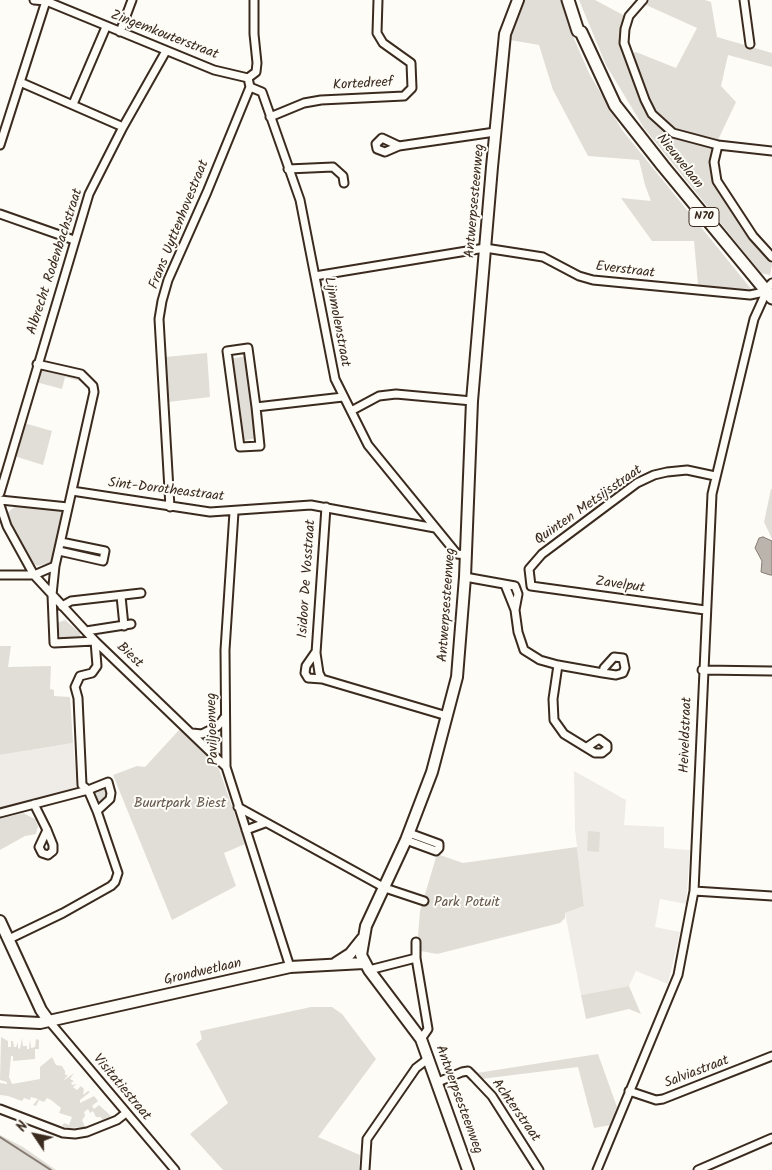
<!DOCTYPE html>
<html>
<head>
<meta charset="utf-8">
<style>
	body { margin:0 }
	#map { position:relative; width:772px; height:1170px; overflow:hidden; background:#fdfcf7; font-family:Kalam,sans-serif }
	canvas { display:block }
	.north { position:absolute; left:10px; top:1110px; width:50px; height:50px; -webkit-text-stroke:4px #fdfcf7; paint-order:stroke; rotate:304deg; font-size:14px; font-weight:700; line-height:20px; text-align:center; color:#3b2a1e }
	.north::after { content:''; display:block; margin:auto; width:18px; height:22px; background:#3b2a1e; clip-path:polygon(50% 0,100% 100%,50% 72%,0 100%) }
</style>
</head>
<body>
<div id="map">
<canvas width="772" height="1170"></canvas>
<div class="north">N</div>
</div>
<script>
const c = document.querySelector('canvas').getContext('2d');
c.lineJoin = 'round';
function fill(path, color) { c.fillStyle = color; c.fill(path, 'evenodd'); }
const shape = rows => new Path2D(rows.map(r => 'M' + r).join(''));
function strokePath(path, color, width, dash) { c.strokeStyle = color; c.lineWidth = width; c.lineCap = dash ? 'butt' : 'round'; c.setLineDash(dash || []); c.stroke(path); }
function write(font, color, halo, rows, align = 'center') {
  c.font = font + ' Kalam,sans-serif'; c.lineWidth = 4; c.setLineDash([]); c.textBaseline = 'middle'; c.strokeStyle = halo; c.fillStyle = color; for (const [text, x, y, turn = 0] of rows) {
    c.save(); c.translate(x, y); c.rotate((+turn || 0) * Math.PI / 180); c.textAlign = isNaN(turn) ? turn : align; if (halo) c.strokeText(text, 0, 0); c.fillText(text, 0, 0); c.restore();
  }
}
fill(shape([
	[73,743,77,789,0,810,0,755],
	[574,771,626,800,624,825,664,827,664,848,690,850,686,904,660,899,655,927,680,932,668,984,636,971,629,986,581,995,565,913,584,906,575,829]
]), '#efece7');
fill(shape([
	[525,0,562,0,572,34,589,73,622,130,752,290,698,285,694,241,652,241,621,198,651,201,645,185,639,160,588,156,553,90,539,45,510,40],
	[579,0,595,0,625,16,621,36,624,56,636,52,676,68,697,28,644,4,647,0,705,0,711,2,717,37,772,53,772,67,728,55,721,86,736,102,717,142,710,163,711,175,727,206,772,264,770,275,761,273,644,128,606,65],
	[207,353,210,397,168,402,165,357],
	[247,356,258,438,240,441,229,359],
	[41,367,80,376,91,388,80,381,65,377,62,389,36,382],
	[24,423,52,431,43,465,14,456],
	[771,489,772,489,772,539,764,522],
	[17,505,51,507,62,512,64,517,53,562,37,566,28,559,9,525,7,513],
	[65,545,103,553,102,558,63,550],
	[65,620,80,633,80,636,60,639,57,623],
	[0,646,11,646,8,667,51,666,50,689,54,690,54,696,70,697,73,743,0,755],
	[180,729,219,769,245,844,224,853,236,886,172,920,113,775,137,766,145,767],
	'210 739a6 6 0 1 1 12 0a6 6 0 1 1-12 0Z',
	'95 795a6 6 0 1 1 12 0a6 6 0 1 1-12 0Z',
	[23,813,35,819,38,826,36,834,25,836,0,850,0,819],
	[588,831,600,832,599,852,587,851],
	[577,847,584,906,565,913,565,918,560,923,437,954,421,951,418,936,420,911,437,854,463,863],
	[629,986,641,1014,629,1009,586,1019,581,995],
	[311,1007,332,1007,342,1014,376,1059,318,1137,360,1155,359,1170,223,1170,190,1134,228,1103,196,1044,202,1039,200,1031],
	[1,1037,8,1041,8,1047,11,1047,11,1041,13,1041,14,1047,16,1047,18,1042,18,1048,20,1049,22,1038,23,1046,27,1046,27,1049,29,1049,30,1039,31,1048,35,1047,36,1039,39,1040,39,1049,35,1049,35,1059,13,1061,13,1056,11,1056,9,1077,12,1084,40,1079,40,1067,52,1057,56,1065,62,1066,65,1071,65,1075,68,1075,63,1081,74,1073,70,1079,74,1081,71,1083,72,1085,77,1084,73,1087,77,1090,81,1086,84,1089,83,1095,88,1091,90,1092,80,1100,80,1103,94,1096,98,1101,92,1106,94,1109,99,1105,111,1116,102,1120,101,1117,96,1117,93,1111,90,1113,88,1109,84,1112,85,1116,82,1120,85,1127,69,1128,62,1126,64,1123,69,1125,72,1117,59,1113,61,1108,51,1100,47,1098,44,1102,39,1100,36,1106,33,1105,38,1099,31,1097,30,1100,24,1098,22,1101,8,1096,0,1095,0,1083,7,1084,7,1082,0,1080],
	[598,1054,617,1107,611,1125,594,1128,578,1067,481,1079,477,1073],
	[0,1135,23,1147,56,1170,0,1170]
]), '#e1ded7');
const water = shape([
	[763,537,772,541,772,575,770,575,761,572,762,561,755,548,759,538,763,537]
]);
fill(water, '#bbb4ad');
strokePath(water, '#887d74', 1);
strokePath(shape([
	[0,1137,51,1170]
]), '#887d74', 2);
const street = shape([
	[34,0,46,1,214,70,248,78],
	[643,0,629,16,625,29,624,43,645,100,652,114,673,133,718,145,772,151],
	[744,0,750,44],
	[120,32,132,0],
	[248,78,256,72,257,63,254,34,254,0],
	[20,82,123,127],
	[250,87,262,92,300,200,335,379,368,445,457,554,466,555],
	[73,104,106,27],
	[270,117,304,103,321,100,404,96,412,88,411,63,383,43,377,33,378,0],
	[0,145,46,1,44,0],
	[718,145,714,162,717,181,753,236,772,257],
	[399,146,382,138,376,144,377,149,385,152,399,146,495,132],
	[288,169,333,167,343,176,344,183],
	[0,214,74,240],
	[315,276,485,248,543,257,579,276,593,280,750,295,769,291],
	[256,407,260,446,240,447,227,351,248,348,256,407,343,397],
	[351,411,379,396,396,394,472,401],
	[72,491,210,512,311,505,435,528],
	[0,493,89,194,123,127,166,51],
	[0,500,68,507],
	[0,505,7,526,34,575,95,641,226,767],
	[170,507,159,319,162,301,168,280,207,192,250,87,248,78],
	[326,507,316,653,319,673,322,679,447,716],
	[234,512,225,650,226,767,290,967],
	[59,551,103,561,105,551,61,542],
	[0,575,34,575,55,566],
	[465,577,515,586,518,594,515,610],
	[505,585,515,610,518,632,524,650,540,660,558,665,603,673,616,675,623,673,625,668,623,658,614,657,604,668,603,673],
	[121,596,124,626],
	[62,606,71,601,141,593],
	[705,610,531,586,529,569,542,554,637,483,654,475,667,472,687,470,715,476],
	[86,631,131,624],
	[315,653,306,666,305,673,308,678,322,679],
	[558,665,553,699,554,720,564,734,595,753,602,753,607,749,607,745,599,739,587,747],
	[702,670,772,671],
	[192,733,202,734,218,726,224,718],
	[34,804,47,830,53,845,53,851,48,855,42,853,39,847,47,830],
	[238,807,385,888,424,901],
	[0,813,88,790,108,782,111,793,110,799,97,811],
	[246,830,265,823],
	[406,840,436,851,439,848,439,844,409,833],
	[694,891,772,896],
	[9,939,63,913,111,886,115,882,118,873,97,811,88,790,82,785,78,698,75,687,80,676,92,673,97,666,95,641,54,643,52,595,55,566,94,392,93,386,81,374,37,364],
	[416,942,416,958,428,1029,421,1039],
	[369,970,416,958],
	[49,1021,175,1170],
	[438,1082,462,1072,468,1071,474,1077,492,1096,539,1170],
	[629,1091,656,1100,663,1099,772,1056],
	[0,1109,63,1133,75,1134,87,1132,117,1120,126,1113],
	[365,1170,367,1139,416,1068,429,1058],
	[597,1170,678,975,694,891,712,494,754,319,769,286,772,283],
	[698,1170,772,1138]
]);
const secondary = shape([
	[0,921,41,1010,49,1021],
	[336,963,350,954,362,939],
	[0,1021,40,1023,290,967,364,963],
	[468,1170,421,1039,369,970,361,955,366,926,406,840,432,772,457,677,465,577,472,401,492,167,505,34,518,0]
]);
const primary = shape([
	[568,0,578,31,581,32,615,105,663,166,772,298]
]);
strokePath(street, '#3b2a1e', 11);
strokePath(secondary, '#3b2a1e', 14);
strokePath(primary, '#3b2a1e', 15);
strokePath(street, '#fdfcf7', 7);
strokePath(secondary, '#fdfcf7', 10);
strokePath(primary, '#fdfcf7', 11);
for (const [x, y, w] of [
	[704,217,30]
]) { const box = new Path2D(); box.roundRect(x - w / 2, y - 9.5, w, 19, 4); c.fillStyle = '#fdfcf7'; c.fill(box); strokePath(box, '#3b2a1e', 1); }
write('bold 12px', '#3b2a1e', null, [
	["N70",704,217]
]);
write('14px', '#3b2a1e', '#fdfcf7', [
	["Zingemkouterstraat",164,36,21],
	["Kortedreef",363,85,-3],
	["Nieuwelaan",679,162,51],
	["Antwerpsesteenweg",476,201,-85],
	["Frans Uyttenhovestraat",180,225,-68],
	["Albrecht Rodenbachstraat",56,262,-72],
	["Everstraat",625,271,7],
	["Lijnmolenstraat",336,322,79],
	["Sint-Dorotheastraat",166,491,7],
	["Quinten Metsijsstraat",589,506,-35],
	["Isidoor De Vosstraat",308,579,-86],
	["Zavelput",620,586,8],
	["Antwerpsesteenweg",448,605,-86],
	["Biest",129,656,43],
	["Paviljoenweg",214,729,-92],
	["Heiveldstraat",687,735,-88],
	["Grondwetlaan",203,973,-13],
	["Salviastraat",697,1073,-21],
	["Visitatiestraat",121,1088,50],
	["Antwerpsesteenweg",458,1100,70],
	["Achterstraat",515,1111,55]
]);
write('14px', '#64574c', '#fdfcf7', [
	["Buurtpark Biest",180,805],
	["Park Potuit",467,904]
]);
</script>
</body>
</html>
